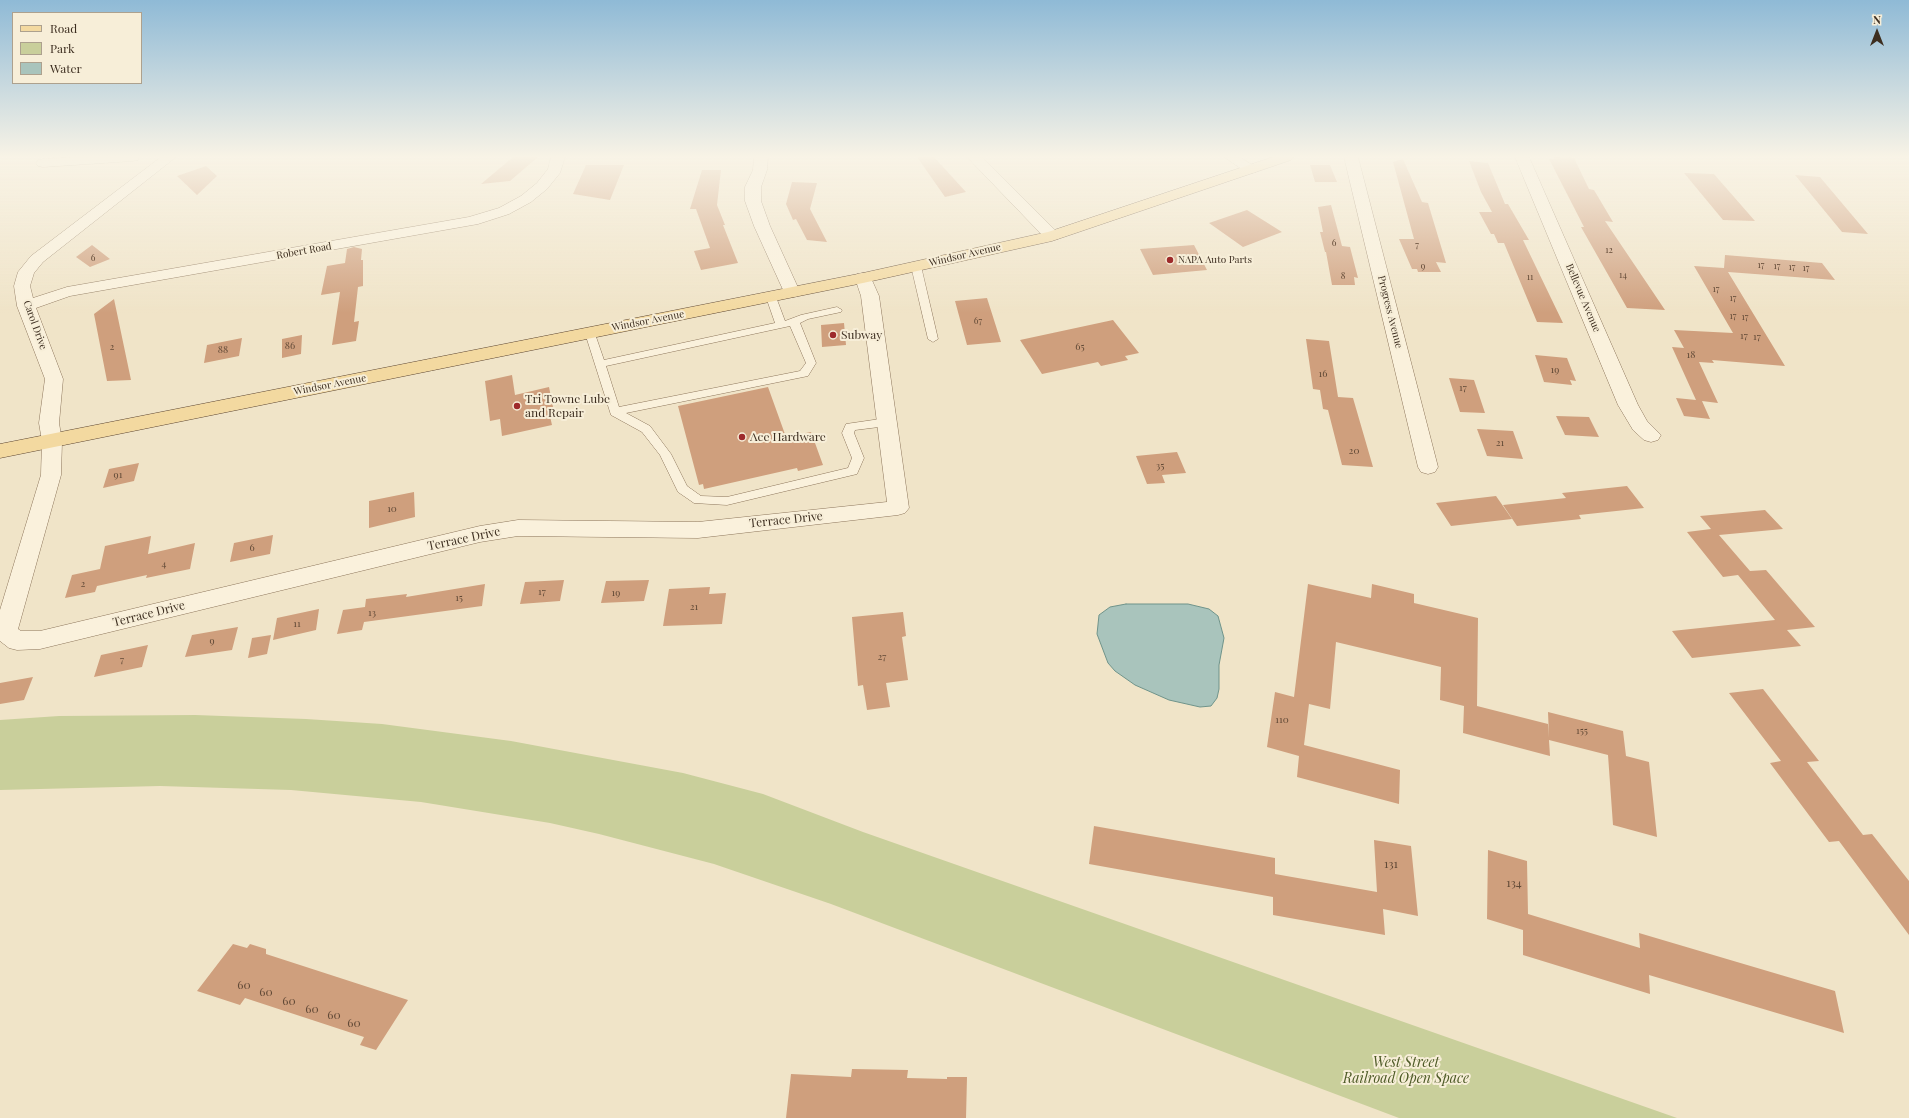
<!DOCTYPE html>
<html>
<head>
<meta charset="utf-8">
<style>
	body { margin:0 }
	#map { position:relative; width:1909px; height:1118px; overflow:hidden; background:#f0e4c8; font-family:"Playfair Display",serif }
	canvas { display:block }
	.legend { position:absolute; left:12px; top:12px; width:130px; height:72px; box-sizing:border-box; background:#f7eed8; border:1px solid #ada18e; margin:0; padding:5px 7px; list-style:none; font-size:12px; color:#3d2e20 }
	.legend li { display:flex; align-items:center; gap:8px; height:20px }
	.legend b { width:20px; border:1px solid #ada18e }
	.north { position:absolute; left:1857px; top:12px; width:40px; height:40px; -webkit-text-stroke:3px #f7eed8; paint-order:stroke; rotate:0deg; font-size:11px; font-weight:700; line-height:16px; text-align:center; color:#3d2e20 }
	.north::after { content:''; display:block; margin:auto; width:14px; height:18px; background:#3d2e20; clip-path:polygon(50% 0,100% 100%,50% 72%,0 100%) }
</style>
</head>
<body>
<div id="map">
<canvas width="1909" height="1118"></canvas>
<ul class="legend">
<li><b style="height:5px;background:#f3d9a0"></b>Road</li>
<li><b style="height:11px;background:#c9cf9b"></b>Park</li>
<li><b style="height:11px;background:#a9c4bc"></b>Water</li>
</ul>
<div class="north">N</div>
</div>
<script>
const c = document.querySelector('canvas').getContext('2d');
c.lineJoin = 'round';
function fill(path, color) { c.fillStyle = color; c.fill(path, 'evenodd'); }
const shape = rows => new Path2D(rows.map(r => 'M' + r).join(''));
function strokePath(path, color, width, dash) { c.strokeStyle = color; c.lineWidth = width; c.lineCap = dash ? 'butt' : 'round'; c.setLineDash(dash || []); c.stroke(path); }
function write(font, color, halo, rows, align = 'center') {
  c.font = font + ' "Playfair Display",serif'; c.lineWidth = 4; c.setLineDash([]); c.textBaseline = 'middle'; c.strokeStyle = halo; c.fillStyle = color; for (const [text, x, y, turn = 0] of rows) {
    c.save(); c.translate(x, y); c.rotate((+turn || 0) * Math.PI / 180); c.textAlign = isNaN(turn) ? turn : align; if (halo) c.strokeText(text, 0, 0); c.fillText(text, 0, 0); c.restore();
  }
}
fill(shape([
	[195,715,306,719,382,724,511,741,683,773,763,794,863,832,1677,1118,1399,1118,831,904,714,864,599,834,550,823,421,802,291,790,160,786,0,790,0,720,59,716]
]), '#c9cf9b');
const water = shape([
	[1126,604,1188,604,1209,609,1218,616,1224,638,1219,665,1219,689,1217,698,1211,706,1200,707,1169,700,1135,685,1115,671,1108,663,1097,634,1099,615,1110,607,1126,604]
]);
fill(water, '#a9c4bc');
strokePath(water, '#6f938a', 1);
fill(shape([
	[513,157,538,157,510,181,481,184],
	[917,157,934,157,966,192,945,197],
	[1554,157,1574,158,1589,189,1594,190,1613,222,1605,221,1665,310,1627,308,1581,227,1584,227,1549,159,1555,159],
	[1403,159,1422,202,1428,203,1446,263,1436,262,1441,272,1418,272,1417,269,1412,269,1399,239,1414,239,1393,162],
	[1469,161,1488,163,1505,204,1508,204,1529,240,1523,240,1563,323,1537,322,1504,243,1498,243,1494,234,1491,234,1479,212,1492,212,1481,192],
	[586,165,624,165,610,200,573,194],
	[1310,165,1330,165,1337,182,1315,182],
	[206,166,217,176,197,195,177,176],
	[702,170,721,170,717,205,725,225,723,225,738,263,701,270,694,251,710,248,696,209,690,209],
	[1684,173,1714,174,1755,221,1723,220],
	[1795,175,1820,177,1868,234,1842,232],
	[792,182,817,183,810,209,827,242,807,240,796,219,793,220,786,204],
	[1331,205,1342,246,1350,247,1358,278,1354,277,1355,285,1332,285,1326,252,1325,252,1320,232,1323,232,1318,207],
	[1247,210,1282,232,1243,247,1209,223],
	[92,245,110,259,90,267,76,257],
	[1194,245,1207,270,1153,275,1140,249],
	[354,247,362,249,361,260,363,260,363,286,358,287,354,322,359,321,356,341,332,345,340,292,321,295,327,266,345,263,347,249],
	[1725,255,1822,263,1835,280,1728,272,1785,366,1712,360,1714,363,1699,362,1718,403,1702,401,1710,419,1684,416,1676,398,1696,400,1672,347,1684,348,1674,330,1733,333,1694,266,1724,268],
	[987,298,1001,342,967,345,955,301],
	[114,299,131,380,107,381,94,314],
	[1113,320,1139,353,1125,356,1128,360,1101,366,1098,362,1042,374,1020,340],
	[844,323,846,345,822,347,821,325],
	[302,335,301,354,282,358,282,339],
	[242,338,239,356,204,363,207,345],
	[1306,339,1329,341,1338,397,1353,398,1373,467,1342,465,1328,410,1323,409,1320,390,1313,389],
	[1535,355,1567,358,1576,381,1570,380,1572,385,1544,382],
	[512,375,515,395,549,387,553,407,548,408,552,425,502,436,500,419,490,421,485,381],
	[1449,378,1474,380,1485,413,1460,412],
	[768,387,786,437,811,432,823,465,798,471,797,468,704,489,703,484,699,485,678,406],
	[1556,416,1589,417,1599,437,1565,435],
	[1477,429,1513,431,1523,459,1487,456],
	[1177,452,1186,473,1162,475,1165,483,1147,484,1136,456],
	[139,463,134,481,103,488,109,469],
	[1627,486,1644,508,1579,515,1581,519,1517,526,1503,505,1566,498,1562,493],
	[414,492,415,517,369,528,369,501],
	[1496,496,1512,519,1451,526,1436,503],
	[1765,510,1783,529,1719,535,1750,571,1766,570,1815,627,1787,630,1801,646,1692,658,1672,631,1775,620,1738,575,1723,577,1687,532,1711,529,1700,516],
	[273,535,270,554,230,562,234,543],
	[151,536,148,554,195,543,190,569,146,578,147,575,97,586,95,592,65,598,72,575,100,569,105,546],
	[564,580,560,601,520,604,525,582],
	[649,580,644,601,601,603,606,581],
	[485,584,482,606,364,622,362,630,337,634,343,610,365,607,366,599,407,594,406,597],
	[1308,584,1371,598,1372,584,1414,594,1414,603,1478,618,1477,706,1548,724,1549,737,1548,712,1623,731,1626,756,1649,762,1657,837,1613,825,1608,755,1549,740,1550,756,1463,733,1464,706,1440,700,1441,667,1336,642,1330,709,1309,704,1304,745,1400,770,1399,804,1297,777,1299,756,1267,747,1275,692,1294,697],
	[710,587,709,594,726,593,722,624,663,626,669,589],
	[319,609,316,630,273,640,277,618],
	[903,612,906,636,902,637,908,680,886,683,890,707,867,710,863,685,858,686,852,617],
	[238,627,232,650,185,657,192,635],
	[271,635,267,654,248,658,252,638],
	[148,645,142,667,94,677,101,655],
	[33,677,24,700,0,704,0,683],
	[1763,689,1819,761,1807,762,1863,835,1872,834,1909,881,1909,935,1839,841,1829,842,1770,763,1781,761,1729,693],
	[1094,826,1275,858,1275,874,1377,892,1374,840,1411,846,1418,916,1383,909,1385,935,1273,915,1273,897,1089,864],
	[1488,850,1527,861,1528,914,1640,948,1639,933,1835,991,1844,1033,1649,975,1650,994,1523,955,1523,930,1487,919],
	[233,944,247,948,250,944,266,949,266,954,408,1000,376,1050,360,1045,364,1037,245,998,240,1005,197,991],
	[852,1069,908,1070,907,1078,947,1079,947,1077,967,1077,966,1118,786,1118,791,1074,851,1077]
]), '#cf9f7d');
const service = shape([
	[916,263,921,266,938,339,933,342,928,339,911,266,916,263],
	[771,294,776,297,785,321,801,315,837,307,842,310,841,312,808,319,800,323,816,363,808,376,626,413,650,426,671,454,687,486,701,496,727,497,848,468,852,458,842,433,846,424,887,418,893,422,887,426,855,430,854,433,864,458,857,474,727,505,694,503,678,492,660,455,642,432,611,415,585,333,590,330,594,331,604,360,775,323,766,297,771,294],
	[790,326,806,363,800,371,619,407,606,366,790,326]
]);
const minor = shape([
	[75,157,140,157,138,160,133,161,43,167,38,166,36,163,38,160,43,159,75,157],
	[161,157,176,157,43,262,34,273,30,286,33,298,67,287,469,217,499,208,521,196,537,183,548,169,551,157,565,157,560,173,547,189,531,202,509,214,478,224,70,296,36,308,63,379,59,423,62,441,61,475,18,629,21,631,40,631,480,526,518,520,698,522,887,502,861,296,855,278,857,274,863,273,869,274,871,278,879,296,909,508,905,513,898,515,698,538,518,536,480,542,40,649,17,650,9,648,0,641,0,610,41,475,42,441,39,423,45,379,17,306,14,286,18,272,31,256,161,157],
	[754,157,768,157,767,170,761,187,761,201,770,226,800,292,798,296,792,297,786,296,784,292,754,226,745,201,745,187,753,170,754,157],
	[967,157,982,157,1058,233,1060,236,1058,239,1046,239,967,157],
	[1224,157,1240,157,1258,169,1256,172,1251,173,1246,172,1224,157],
	[1344,157,1358,157,1438,467,1435,472,1428,474,1421,472,1418,467,1344,157],
	[1515,157,1529,157,1638,405,1647,421,1661,435,1658,440,1651,442,1644,440,1633,430,1618,405,1515,157]
]);
const primary = shape([
	[1273,157,1293,157,1291,160,1052,241,863,283,0,458,0,444,863,273,1048,232,1273,157]
]);
strokePath(service, '#8d765c', 1);
strokePath(minor, '#8d765c', 1);
strokePath(primary, '#5b4430', 1);
fill(service, '#faf1dc');
fill(minor, '#faf1dc');
fill(primary, '#f3d9a0');
const sky = c.createLinearGradient(0, 0, 0, 313);
sky.addColorStop(0, '#8fbad6');
sky.addColorStop(0.5, '#f8f3e6');
sky.addColorStop(1, '#f8f3e600');
c.fillStyle = sky;
c.fillRect(0, 0, 1909, 313);
for (const [x, y, r, color] of [
	[1170,260,4,"#9e2a2b"],
	[833,335,4,"#9e2a2b"],
	[517,406,4,"#9e2a2b"],
	[742,437,4,"#9e2a2b"]
]) { const dot = new Path2D(); dot.arc(x, y, r, 0, 2 * Math.PI); c.fillStyle = color; c.fill(dot); strokePath(dot, '#f7eed8', 1.5); }
write('9px', '#624a37', null, [
	["6",1334,243],
	["7",1417,245],
	["12",1609,250],
	["6",93,258],
	["17",1761,265],
	["9",1423,266],
	["17",1777,266],
	["17",1792,267],
	["17",1806,268],
	["14",1623,275],
	["8",1343,276],
	["11",1530,277],
	["17",1716,289],
	["17",1733,298],
	["17",1733,316],
	["17",1745,317],
	["67",978,321]
]);
write('10px', '#3d2e20', '#f7eed8', [
	["Robert Road",304,251,-10],
	["Windsor Avenue",965,255,-13],
	["Bellevue Avenue",1583,298,67],
	["Progress Avenue",1390,312,76],
	["Windsor Avenue",648,321,-11],
	["Carol Drive",35,325,70],
	["Windsor Avenue",330,385,-11]
]);
write('10px', '#3d2e20', '#f7eed8', [
	["NAPA Auto Parts",1178,260]
], 'left');
write('10px', '#624a37', null, [
	["17",1744,336],
	["17",1757,337],
	["86",290,346],
	["2",112,347],
	["65",1080,347],
	["88",223,350],
	["18",1691,355],
	["19",1555,370],
	["16",1323,374],
	["17",1463,388],
	["21",1500,443],
	["20",1354,451],
	["35",1160,466],
	["91",118,475],
	["10",392,509],
	["6",252,548],
	["4",164,564],
	["2",83,584],
	["17",542,592],
	["19",616,593],
	["15",459,598],
	["21",694,607],
	["13",372,613],
	["11",297,624],
	["9",212,641],
	["27",882,657],
	["7",122,660],
	["110",1282,720],
	["155",1582,731]
]);
write('12px', '#3d2e20', '#f7eed8', [
	["Subway",841,335],
	["Tri Towne Lube",525,399],
	["and Repair",525,413],
	["Ace Hardware",750,437]
], 'left');
write('12px', '#3d2e20', '#f7eed8', [
	["Terrace Drive",786,520,-6],
	["Terrace Drive",464,539,-12],
	["Terrace Drive",149,614,-14]
]);
write('12px', '#624a37', null, [
	["131",1391,864],
	["134",1514,883],
	["60",244,985],
	["60",266,992],
	["60",289,1001],
	["60",312,1009],
	["60",334,1015],
	["60",354,1023]
]);
write('italic 14px', '#4d5a26', '#f7eed8', [
	["West Street",1406,1063],
	["Railroad Open Space",1406,1079]
]);
</script>
</body>
</html>
